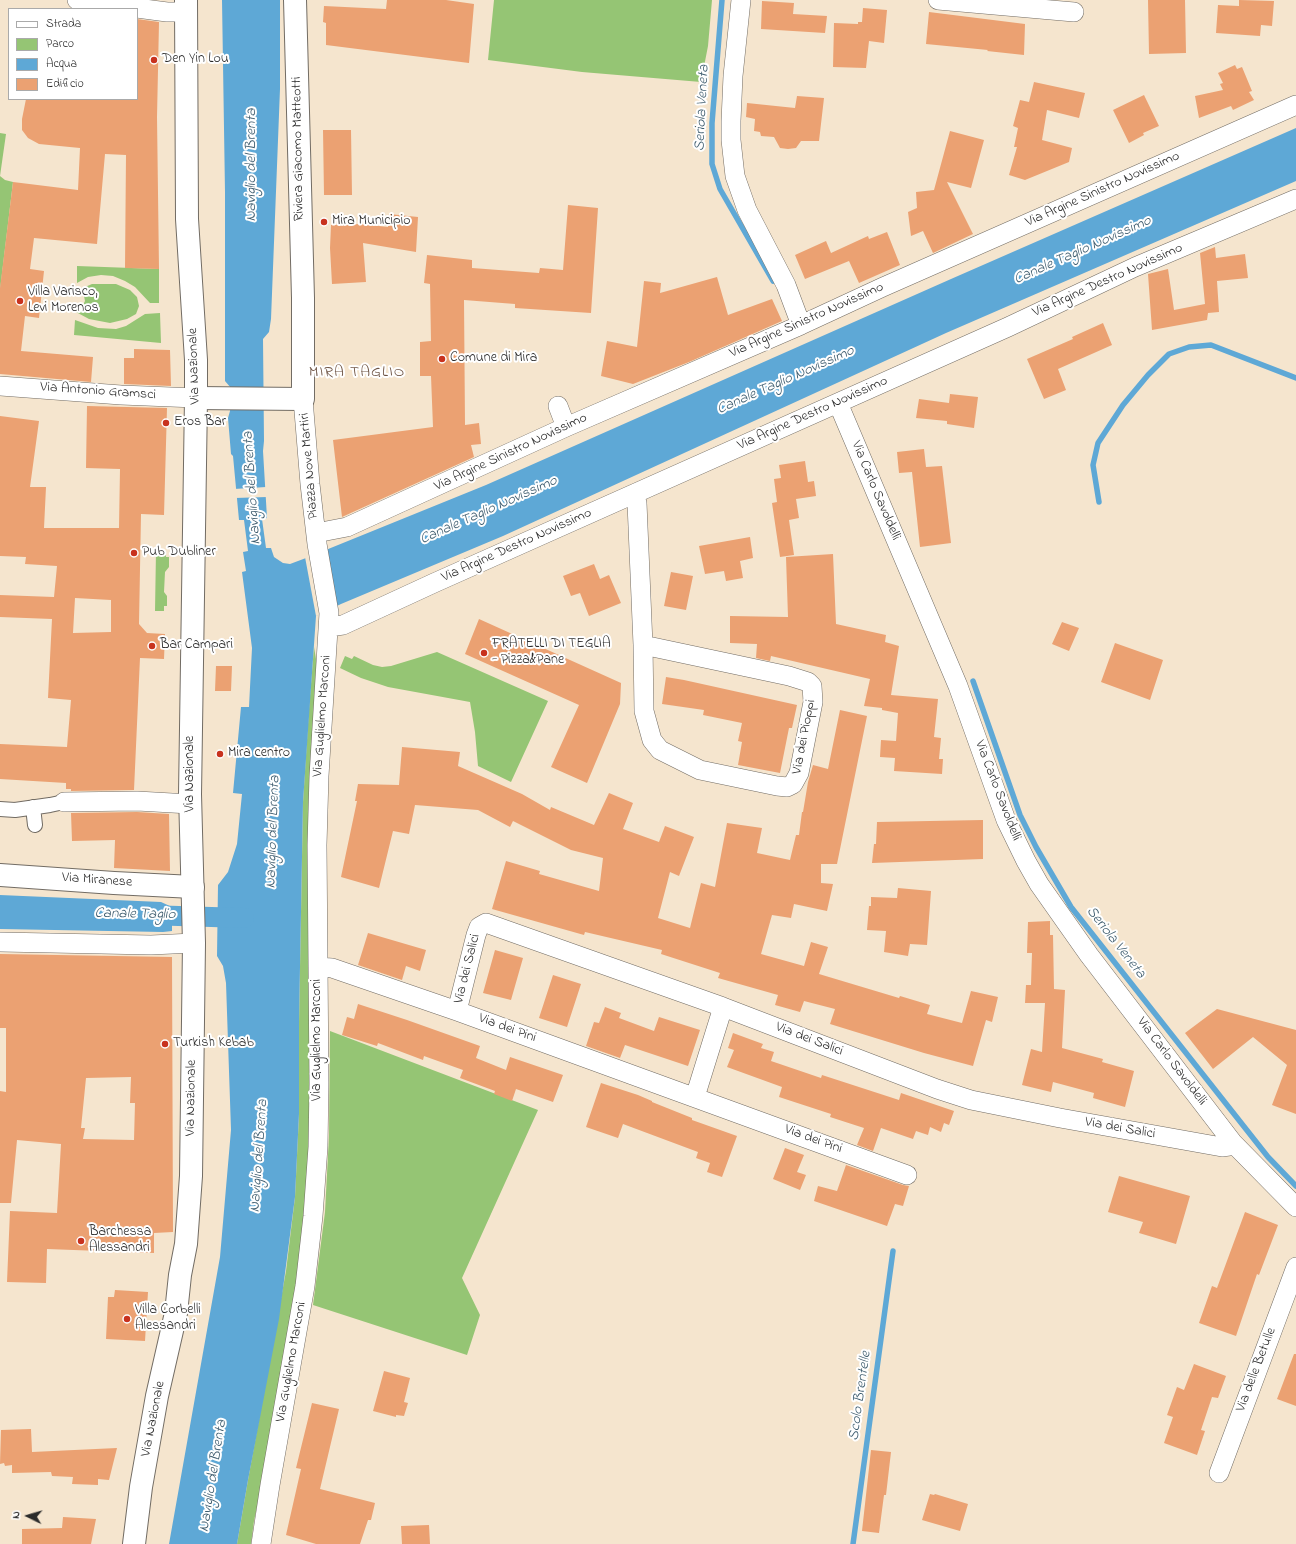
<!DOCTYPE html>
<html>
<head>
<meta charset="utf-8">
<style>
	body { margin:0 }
	#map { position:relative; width:1296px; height:1544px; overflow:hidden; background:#f5e5ce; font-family:"Indie Flower",sans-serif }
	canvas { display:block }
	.legend { position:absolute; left:8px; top:8px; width:130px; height:92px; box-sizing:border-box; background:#fff; border:1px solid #aaa; margin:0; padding:5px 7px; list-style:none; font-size:12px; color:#2b2b2b }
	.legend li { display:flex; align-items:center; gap:8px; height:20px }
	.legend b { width:20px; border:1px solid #aaa }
	.north { position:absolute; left:8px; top:1496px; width:40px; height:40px; -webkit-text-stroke:3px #fff; paint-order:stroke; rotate:275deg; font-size:11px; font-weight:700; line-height:16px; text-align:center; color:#2b2b2b }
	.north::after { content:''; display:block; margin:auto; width:14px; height:18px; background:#2b2b2b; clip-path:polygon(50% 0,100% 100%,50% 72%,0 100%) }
</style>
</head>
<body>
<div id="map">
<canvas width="1296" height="1544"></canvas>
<ul class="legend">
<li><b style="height:5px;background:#fff"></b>Strada</li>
<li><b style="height:11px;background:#95c574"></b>Parco</li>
<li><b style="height:11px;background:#5ea8d6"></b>Acqua</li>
<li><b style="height:11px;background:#eba172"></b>Edificio</li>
</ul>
<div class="north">N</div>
</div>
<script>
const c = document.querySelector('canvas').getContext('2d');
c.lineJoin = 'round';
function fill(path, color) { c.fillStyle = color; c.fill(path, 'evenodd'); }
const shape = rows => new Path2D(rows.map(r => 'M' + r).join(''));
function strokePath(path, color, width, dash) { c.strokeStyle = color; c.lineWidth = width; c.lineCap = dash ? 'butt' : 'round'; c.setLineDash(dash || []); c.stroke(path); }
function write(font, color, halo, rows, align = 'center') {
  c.font = font + ' "Indie Flower",sans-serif'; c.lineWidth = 4; c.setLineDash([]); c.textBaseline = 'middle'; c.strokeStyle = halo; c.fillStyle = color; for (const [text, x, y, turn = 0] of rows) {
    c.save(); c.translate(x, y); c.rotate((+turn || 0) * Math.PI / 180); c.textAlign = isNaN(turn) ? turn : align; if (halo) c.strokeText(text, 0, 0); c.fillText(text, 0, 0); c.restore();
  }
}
fill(shape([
	[494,0,712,0,708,46,701,82,582,72,488,60],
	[0,133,6,134,0,176,5,180,13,182,0,290],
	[77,266,159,269,159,303,150,303,135,287,125,281,113,276,101,275,88,277,77,283],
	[92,284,116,284,130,290,137,297,139,306,136,314,127,319,110,323,89,319,76,312,78,307,83,305,85,301,84,296,79,295,78,290],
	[160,313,161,343,74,335,75,320,98,328,116,329,126,326,145,314],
	[156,551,166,551,166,557,169,557,169,567,165,572,164,592,167,596,167,606,164,606,164,611,155,611],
	[314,647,317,665,312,1098,307,1224,270,1446,254,1521,251,1544,237,1544,248,1480,286,1271,295,1197,299,1114,299,1022,303,802,309,709],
	[437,652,548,701,511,782,478,766,475,732,470,702,388,687,361,678,340,668,345,656,352,659,354,656,373,665,382,667,391,666],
	[330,1031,538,1110,462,1278,480,1315,467,1355,313,1305,325,1212,329,1136]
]), '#95c574');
fill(shape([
	[222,0,280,0,280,89,271,319,269,332,263,339,264,441,263,451,267,518,262,519,266,548,271,548,274,557,283,563,290,564,306,558,486,485,951,279,1296,128,1296,181,946,333,503,536,341,604,316,616,303,802,299,1022,299,1114,295,1197,279,1319,248,1480,237,1544,169,1544,220,1257,231,1130,226,983,223,966,217,956,218,885,228,872,237,844,242,794,233,793,241,707,249,707,252,648,242,572,246,571,243,552,248,551,244,520,239,520,233,456,231,454,228,418,230,411,231,388,225,381,225,192],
	[0,895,161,902,172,907,172,931,163,932,0,929]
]), '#5ea8d6');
fill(shape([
	[266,487,267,497,235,498,234,489],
	[326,547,324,614,316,616,305,557]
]), '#f5e5ce');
strokePath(shape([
	[722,0,712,123,712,164,720,189,773,281],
	[1099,502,1093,465,1098,443,1123,405,1148,375,1169,354,1189,347,1211,345,1296,378],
	[973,681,1020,815,1036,847,1071,907,1268,1157,1296,1186],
	[853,1544,893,1251]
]), '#5ea8d6', 5.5);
strokePath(shape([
	[146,915,244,918]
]), '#5ea8d6', 20);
fill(shape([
	[387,0,446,0,474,4,469,63,326,45,326,23,323,22,324,6,386,9],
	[1148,0,1185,0,1186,53,1149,54],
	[1239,0,1274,1,1272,26,1261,25,1260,36,1216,33,1218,5,1239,6],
	[762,1,794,3,793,14,827,16,825,33,761,29],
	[863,8,887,10,884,43,869,41,866,68,833,67,834,23,858,24,858,22,862,22],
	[929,12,1025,24,1024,55,987,51,988,50,926,44],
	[137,19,159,22,157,117,159,269,125,268,126,155,105,154,97,244,34,238,30,269,44,271,39,318,25,316,21,351,93,357,91,382,0,374,0,288,13,182,78,190,80,148,39,144,28,138,22,130,22,119,26,99,137,99],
	[1235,65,1237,69,1242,67,1252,91,1249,92,1254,100,1233,110,1231,106,1199,118,1195,96,1223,90,1220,84,1223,83,1218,73],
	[1034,82,1085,93,1079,118,1047,110,1042,140,1072,148,1069,162,1025,180,1009,175,1017,147,1014,147,1018,128,1013,126,1020,100,1029,102],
	[1144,95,1159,126,1143,133,1144,135,1129,143,1113,110],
	[797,96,824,98,819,141,801,141,796,148,788,149,780,148,774,137,761,136,760,132,754,131,755,119,746,117,747,103,795,108],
	[323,130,351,130,352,195,324,195],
	[950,131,984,140,971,188,947,182,973,234,933,253,923,231,911,236,908,212,917,208,916,192,934,190],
	[568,205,598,208,591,313,515,308,515,304,464,300,465,425,479,423,481,444,471,445,474,457,342,517,333,440,433,427,431,376,420,376,420,342,431,341,430,284,424,283,427,255,472,260,472,268,539,273,540,268,563,270],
	[389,214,418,217,416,252,363,243,366,282,332,284,330,248,331,225,361,224,388,227],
	[887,232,900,265,859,283,849,261,805,279,795,255,826,241,831,253,868,236,869,239],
	[1215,247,1216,258,1245,254,1248,278,1217,281,1219,312,1208,313,1207,320,1152,330,1148,274,1168,269,1174,310,1205,304,1200,253],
	[717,277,728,315,772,299,782,321,689,362,633,384,601,376,607,341,637,347,644,281,661,283,660,293],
	[1103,323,1112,345,1058,369,1066,390,1044,399,1027,359,1073,339,1072,337],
	[134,349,170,350,171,386,124,384,124,358,134,358],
	[950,394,978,397,974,428,947,424,947,421,916,418,919,399,949,403],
	[87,406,167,408,164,515,141,514,139,624,147,633,165,634,164,659,140,658,134,790,71,791,71,789,66,789,66,783,0,779,0,744,67,747,71,700,48,698,52,619,0,617,0,595,54,597,57,566,25,564,26,557,0,556,0,416,39,421,30,487,46,487,44,528,119,528,120,469,86,468],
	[75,598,111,600,111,632,73,633],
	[924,449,926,467,942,466,951,543,920,547,912,472,899,473,897,452],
	[805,461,808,482,814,481,816,496,796,499,799,518,789,520,794,555,780,557,772,503,777,502,774,479,781,478,779,465],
	[750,537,753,558,740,561,743,578,726,581,724,571,705,574,699,546],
	[833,554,836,624,886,635,885,642,899,646,891,695,938,699,934,737,941,738,939,759,943,759,942,774,894,771,895,758,880,757,881,740,896,741,898,713,882,710,882,708,864,706,870,679,771,656,770,661,756,658,757,644,730,643,730,616,788,617,786,557],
	[594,564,600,579,609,575,621,603,589,616,580,593,571,596,563,576],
	[671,572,693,576,686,610,664,606],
	[479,619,621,683,620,704,587,783,551,767,579,705,465,654],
	[1062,622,1079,628,1069,651,1052,644],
	[1115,643,1163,660,1150,700,1101,682],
	[216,666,232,666,231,691,215,691],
	[666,677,684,680,797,705,792,728,789,728,780,773,738,765,742,742,738,741,742,723,703,715,704,710,662,704],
	[840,710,867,716,837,864,821,864,821,883,833,884,827,911,794,904,791,918,772,915,761,954,804,966,811,942,828,947,819,974,899,998,900,996,930,1005,927,1014,962,1023,971,991,998,997,992,1022,986,1020,973,1066,924,1053,830,1024,835,1009,804,1001,800,1012,775,1005,778,995,718,978,720,973,661,954,662,950,585,932,584,935,492,909,506,861,540,871,539,874,599,891,603,858,571,850,513,821,510,827,478,810,415,805,409,834,393,831,379,888,341,877,357,801,355,801,358,784,399,785,402,747,460,752,458,766,522,794,550,810,551,807,594,825,609,793,633,803,623,829,659,842,665,826,694,837,679,876,670,872,658,918,690,928,701,883,715,887,727,823,762,828,757,853,790,860,796,835,799,835,802,812,803,812,808,782,813,765,828,769],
	[137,812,169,814,170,871,114,868,115,840,72,841,71,813],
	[983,820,983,859,872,863,874,844,876,844,877,822],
	[898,888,931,891,927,945,910,944,908,956,884,952,886,931,867,930,869,906,871,906,871,897,897,898],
	[1050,921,1050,935,1053,935,1054,989,1065,990,1062,1048,1103,1059,1102,1062,1134,1071,1125,1107,1093,1098,1094,1093,1053,1082,1051,1092,1022,1085,1031,1049,1042,1052,1045,1003,1025,1003,1026,985,1031,985,1032,953,1027,953,1028,922],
	[368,933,426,950,420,971,406,966,402,980,358,965],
	[495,950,523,958,511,1000,483,993],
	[0,954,172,957,173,1232,154,1233,154,1253,47,1249,46,1283,7,1282,10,1211,57,1213,61,1144,17,1140,11,1203,0,1203,0,1091,6,1092,6,1028,0,1028],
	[131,1077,130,1103,135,1103,134,1140,83,1139,85,1128,81,1128,86,1078],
	[553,975,581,984,567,1027,539,1018],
	[358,1004,407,1020,480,1046,476,1058,506,1070,510,1057,563,1075,553,1102,516,1089,512,1101,494,1094,495,1091,460,1078,463,1070,424,1056,423,1060,378,1043,377,1046,342,1035,347,1017,354,1019],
	[605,1007,621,1013,619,1018,654,1031,659,1017,700,1030,688,1066,625,1045,620,1058,586,1046,594,1022,599,1023],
	[1217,1009,1296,1030,1296,1114,1272,1105,1287,1065,1253,1037,1213,1069,1185,1033],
	[733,1033,763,1044,761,1048,774,1052,771,1061,821,1078,822,1075,899,1100,901,1093,954,1111,949,1125,944,1123,941,1132,930,1127,928,1135,916,1131,913,1139,881,1128,873,1151,857,1145,864,1128,830,1117,831,1114,779,1097,782,1087,727,1067,734,1050,728,1048],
	[601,1083,638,1095,652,1101,652,1102,692,1118,692,1120,737,1136,722,1177,707,1172,710,1163,696,1158,698,1152,623,1124,618,1138,586,1127],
	[785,1148,804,1155,797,1172,806,1175,800,1190,773,1179],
	[846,1165,903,1185,909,1186,903,1206,895,1204,887,1226,814,1201,818,1186,837,1191],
	[1119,1176,1190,1196,1176,1244,1139,1233,1143,1222,1108,1212],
	[1245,1212,1278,1225,1259,1275,1257,1274,1236,1336,1199,1323,1212,1286,1217,1288],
	[115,1290,148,1292,145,1341,106,1339,108,1297,114,1297],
	[1294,1354,1296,1354,1296,1406,1277,1399],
	[1194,1364,1226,1376,1218,1398,1212,1397,1201,1430,1205,1431,1197,1455,1164,1443,1173,1417,1167,1415,1177,1387,1184,1390],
	[384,1371,410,1378,404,1402,408,1403,404,1416,396,1415,396,1417,373,1411],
	[312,1403,339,1409,320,1489,375,1503,371,1520,368,1520,360,1544,316,1544,286,1535,301,1469,296,1468],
	[31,1429,32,1452,117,1448,109,1480,98,1479,98,1485,72,1484,73,1477,52,1476,51,1472,12,1473,12,1465,5,1466,4,1463,0,1464,1,1430],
	[871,1450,891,1452,886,1495,884,1495,879,1533,862,1531],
	[930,1494,934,1495,935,1494,968,1504,960,1531,922,1520],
	[63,1517,96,1519,91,1544,22,1544,22,1529,62,1528],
	[429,1525,430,1544,402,1544,401,1526]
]), '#eba172');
const pedestrian = shape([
	[33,807,35,825],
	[0,809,15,810,50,805,64,802]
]);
const minor = shape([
	[77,0,167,12,187,12],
	[741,0,733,76,731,121,731,140,735,176,747,210,786,285,801,325],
	[938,0,1074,12],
	[0,386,121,395,196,398],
	[838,403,958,686,1006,820,1026,861,1039,884,1089,955,1233,1143,1296,1207],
	[558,406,566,427],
	[634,494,637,503,643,645,644,711,652,740,660,750,700,770,777,786,787,787,793,784,799,773,813,702,812,686,808,682,789,676,643,645],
	[316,533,347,527,566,427,801,325,883,287,1296,105],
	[329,627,343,625,434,583,1008,327,1135,267,1296,199],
	[64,802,137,801,190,804],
	[0,942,151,945,194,943],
	[318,967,332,968,457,1011,907,1175],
	[457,1011,476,935,479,927,486,923,723,1007,937,1089,971,1100,1060,1118,1222,1147,1229,1146,1233,1143],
	[695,1097,723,1007],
	[1219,1473,1296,1267],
	[261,1544,270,1485,305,1286,313,1216,318,1147,319,1084,317,845,319,776,329,613,317,544,310,484,303,399]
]);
const tertiary = shape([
	[196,398,303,399,303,298,295,0]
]);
const secondary = shape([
	[0,875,114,883,193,887]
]);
const primary = shape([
	[134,1544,141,1487,157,1396,176,1313,180,1275,186,1244,191,1176,194,943,190,794,196,398,196,360,187,219,186,0]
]);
strokePath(pedestrian, '#726c64', 16);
strokePath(minor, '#726c64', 20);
strokePath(tertiary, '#726c64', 24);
strokePath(secondary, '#726c64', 24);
strokePath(primary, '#726c64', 24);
strokePath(pedestrian, '#fff', 14);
strokePath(minor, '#fff', 19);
strokePath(tertiary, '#fff', 22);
strokePath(secondary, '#fff', 22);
strokePath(primary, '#fff', 22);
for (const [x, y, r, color] of [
	[154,60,4,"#c8321e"],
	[324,222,4,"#c8321e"],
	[20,301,4,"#c8321e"],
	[442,359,4,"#c8321e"],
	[166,423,4,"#c8321e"],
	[134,553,4,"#c8321e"],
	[152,646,4,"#c8321e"],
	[484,653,4,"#c8321e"],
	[220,754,4,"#c8321e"],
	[165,1044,4,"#c8321e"],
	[81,1241,4,"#c8321e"],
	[127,1319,4,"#c8321e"]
]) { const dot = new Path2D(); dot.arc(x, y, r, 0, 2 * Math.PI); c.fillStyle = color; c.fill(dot); strokePath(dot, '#fff', 1.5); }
write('14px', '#2b2b2b', '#fff', [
	["Den Yin Lou",162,60],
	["Mira Municipio",332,222],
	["Villa Varisco,",28,293],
	["Levi Morenos",28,309],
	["Comune di Mira",450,359],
	["Eros Bar",174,423],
	["Pub Dubliner",142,553],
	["FRATELLI DI TEGLIA",492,645],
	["- Pizza&Pane",492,661],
	["Bar Campari",160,646],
	["Mira centro",228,754],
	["Turkish Kebab",173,1044],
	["Barchessa",89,1233],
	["Alessandri",89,1249],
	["Villa Corbelli",135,1311],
	["Alessandri",135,1327]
], 'left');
write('14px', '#2b2b2b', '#fff', [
	["Riviera Giacomo Matteotti",299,149,-91],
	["Via Argine Sinistro Novissimo",1103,190,-24],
	["Via Argine Destro Novissimo",1108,281,-24],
	["Via Argine Sinistro Novissimo",807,321,-24],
	["Via Nazionale",195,366,-92],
	["Via Antonio Gramsci",98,392,4],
	["Via Argine Destro Novissimo",813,414,-24],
	["Via Argine Sinistro Novissimo",511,453,-25],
	["Piazza Nove Martiri",310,466,-95],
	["Via Carlo Savoldelli",875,491,67],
	["Via Argine Destro Novissimo",517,546,-24],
	["Via Guglielmo Marconi",323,716,-86],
	["Via dei Pioppi",805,737,-79],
	["Via Nazionale",191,774,-90],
	["Via Carlo Savoldelli",997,791,69],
	["Via Miranese",97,881,4],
	["Via dei Salici",468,969,-76],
	["Via dei Pini",507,1029,20],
	["Via Guglielmo Marconi",318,1040,-90],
	["Via dei Salici",809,1040,21],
	["Via Carlo Savoldelli",1171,1062,53],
	["Via Nazionale",192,1098,-89],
	["Via dei Salici",1120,1129,10],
	["Via dei Pini",813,1140,20],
	["Via Guglielmo Marconi",292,1362,-80],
	["Via delle Betulle",1257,1370,-69],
	["Via Nazionale",154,1419,-79]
]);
write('italic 15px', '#3f5d6f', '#fff', [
	["Seriola Veneta",703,108,-87],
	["Naviglio del Brenta",253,165,-90],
	["Canale Taglio Novissimo",1083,251,-24],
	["Canale Taglio Novissimo",786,381,-24],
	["Naviglio del Brenta",253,488,-94],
	["Canale Taglio Novissimo",489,511,-24],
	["Naviglio del Brenta",274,832,-88],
	["Canale Taglio",135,915,1],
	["Seriola Veneta",1115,943,52],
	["Naviglio del Brenta",260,1156,-86],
	["Scolo Brentelle",861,1396,-82],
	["Naviglio del Brenta",214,1476,-81]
]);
c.letterSpacing = '1px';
write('16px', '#6e5444', '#fff', [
	["MIRA TAGLIO",357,373]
]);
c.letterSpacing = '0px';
</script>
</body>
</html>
